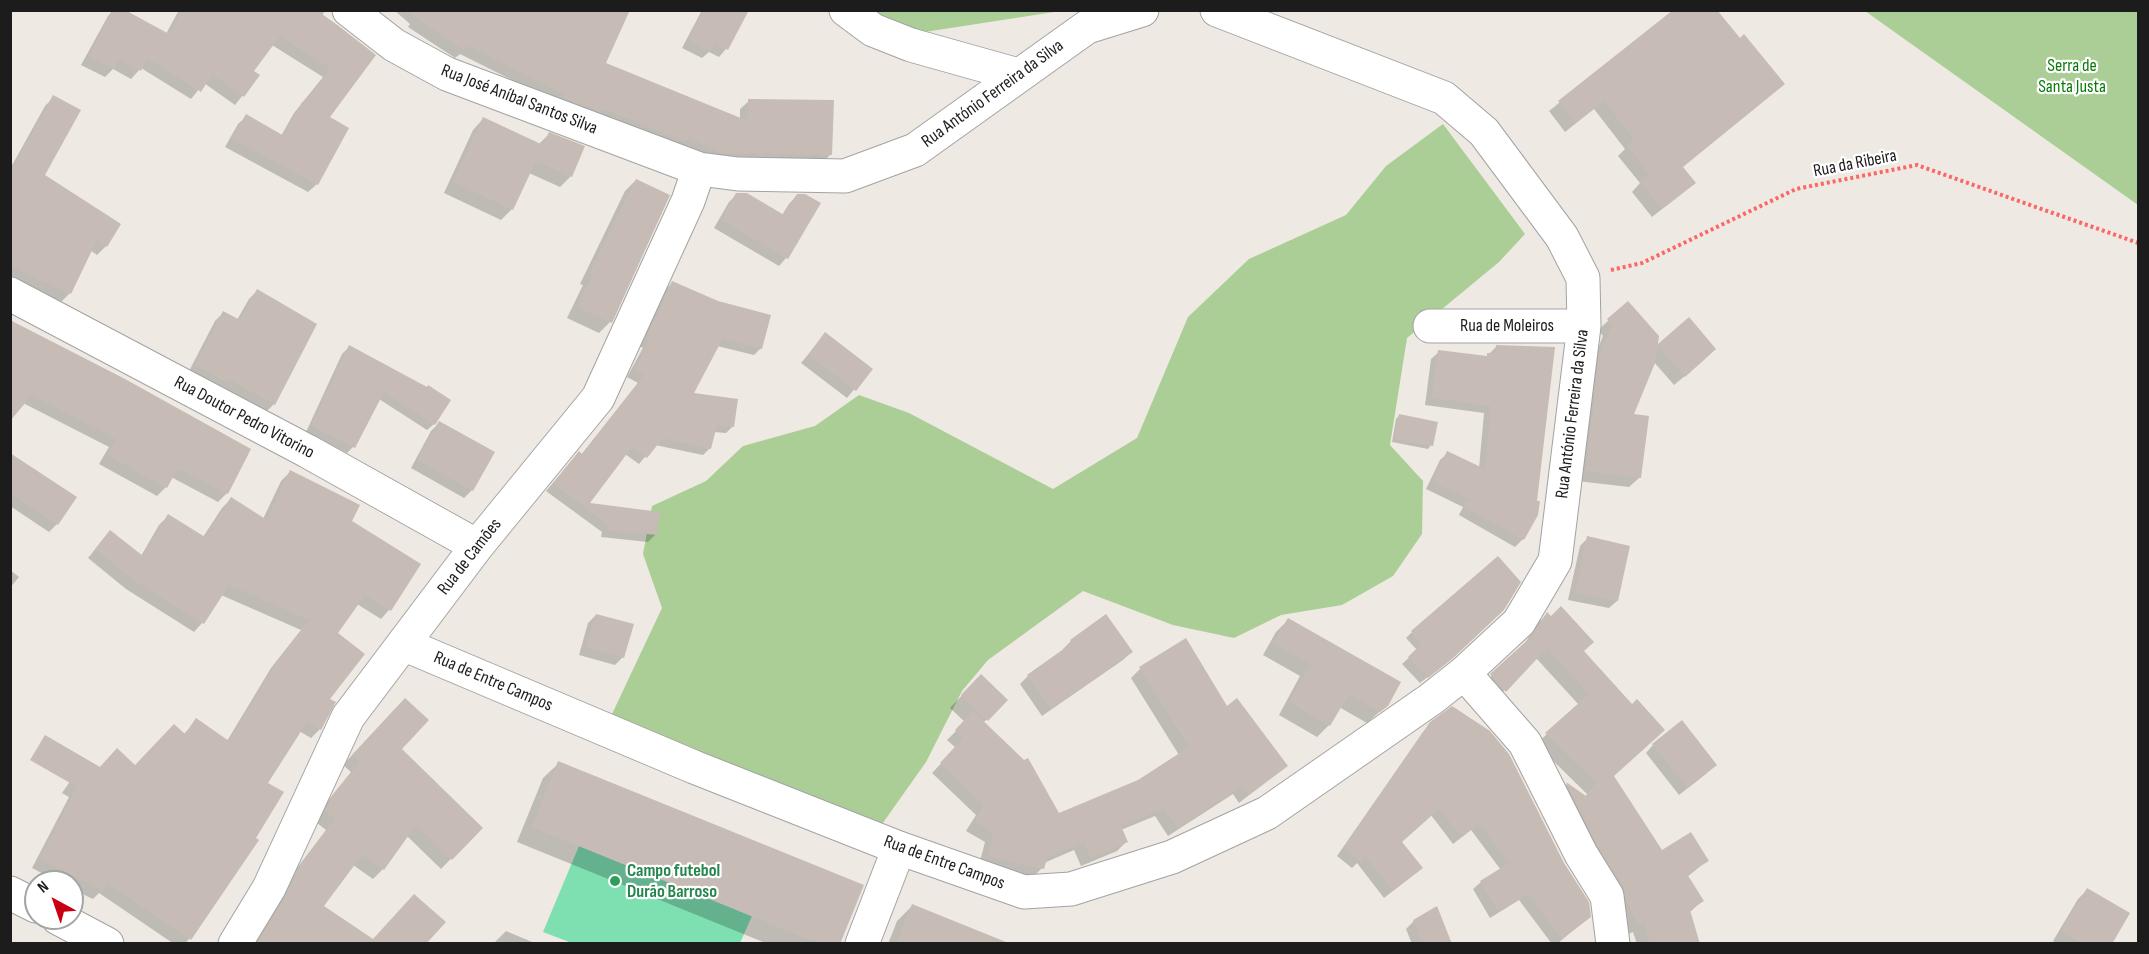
<!DOCTYPE html>
<html>
<head>
<meta charset="utf-8">
<style>
	body { margin:0 }
	#map { position:relative; width:2149px; height:954px; overflow:hidden; background:#eee9e2; font-family:"Sofia Sans Condensed",sans-serif }
	canvas { display:block }
	.frame { position:absolute; inset:0; border:12px solid #1c1c1c; pointer-events:none }
	.north { position:absolute; left:24px; top:870px; width:60px; height:60px; box-sizing:border-box; background:#fff; border:2px solid #a4a4a4; border-radius:50%; rotate:320deg; font-size:16px; font-weight:700; line-height:24px; text-align:center; color:#1c1c1c }
	.north::after { content:''; display:block; margin:auto; width:21px; height:27px; background:#c90012; clip-path:polygon(50% 0,100% 100%,50% 72%,0 100%) }
</style>
</head>
<body>
<div id="map">
<canvas width="2149" height="954"></canvas>
<div class="frame"></div>
<div class="north">N</div>
</div>
<script>
const c = document.querySelector('canvas').getContext('2d');
c.lineJoin = 'round';
function fill(path, color) { c.fillStyle = color; c.fill(path, 'evenodd'); }
const shape = rows => new Path2D(rows.map(r => 'M' + r).join(''));
function strokePath(path, color, width, dash) { c.strokeStyle = color; c.lineWidth = width; c.lineCap = dash ? 'butt' : 'round'; c.setLineDash(dash || []); c.stroke(path); }
function write(font, color, halo, rows, align = 'center') {
  c.font = font + ' "Sofia Sans Condensed",sans-serif'; c.lineWidth = 4.5; c.setLineDash([]); c.textBaseline = 'middle'; c.strokeStyle = halo; c.fillStyle = color; for (const [text, x, y, turn = 0] of rows) {
    c.save(); c.translate(x, y); c.rotate((+turn || 0) * Math.PI / 180); c.textAlign = isNaN(turn) ? turn : align; if (halo) c.strokeText(text, 0, 0); c.fillText(text, 0, 0); c.restore();
  }
}
fill(shape([
	[865,11,1061,11,892,37],
	[1865,11,2138,11,2138,205],
	[1443,124,1525,234,1499,262,1407,338,1390,445,1423,481,1422,534,1393,576,1342,605,1281,615,1234,638,1173,625,1083,591,988,660,962,691,926,762,880,827,770,787,612,714,662,608,643,554,652,506,706,481,743,446,815,426,859,395,909,413,1053,489,1137,438,1188,317,1249,259,1346,215,1386,166]
]), '#abce96');
fill(shape([
	[579,846,752,916,740,943,572,943,543,932]
]), '#7edfb1');
fill(shape([
	[113,10,166,34,179,10,325,10,322,16,374,55,327,118,317,184,308,192,225,147,238,124,247,116,281,136,294,113,323,77,272,45,252,71,258,76,235,105,204,83,191,99,141,68,131,79,113,69,105,77,81,65,108,16],
	[394,10,587,10,604,64,740,120,740,109,749,101,831,154,822,163,711,161,558,103,460,54,455,58,408,27,410,24],
	[702,10,743,10,726,49,719,57,709,52,702,58,682,48],
	[1675,10,1684,192,1652,217,1632,192,1640,183,1618,156,1625,149,1594,109,1565,132,1549,111],
	[54,97,43,175,106,246,97,255,90,250,70,293,61,302,10,278,10,169,45,106],
	[483,119,538,145,549,134,571,176,560,187,529,173,512,209,501,220,444,193,473,130],
	[636,180,610,322,599,333,567,318,583,285,580,284,625,191],
	[737,194,782,215,789,204,797,195,819,204,786,258,779,266,714,228,729,202],
	[672,283,761,348,754,355,717,346,692,394,733,426,726,433,714,432,710,448,703,455,655,445,639,464,625,454,587,505,656,534,648,542,601,537,602,532,546,491,572,461,581,455,638,383,627,377,643,348,639,346,665,290],
	[257,291,274,404,266,412,221,386,218,389,188,373,215,321,223,313,237,320,249,299],
	[1628,303,1656,348,1688,319,1705,359,1674,385,1654,362,1632,415,1639,478,1629,487,1577,481,1590,368,1603,336,1598,330],
	[10,322,249,450,227,493,218,502,171,477,165,488,157,496,99,464,109,447,23,403],
	[825,334,871,369,847,398,801,363],
	[1497,346,1535,502,1523,539,1515,547,1459,515,1463,507,1426,489,1440,460,1448,453,1479,468,1484,413,1425,405,1431,359,1439,352,1485,358],
	[349,347,434,424,427,430,379,399,353,447,347,453,306,432,342,354],
	[1400,415,1431,445,1428,449,1392,442,1396,419],
	[439,423,472,490,464,498,411,468,431,431],
	[10,455,57,524,49,532,10,506],
	[290,472,350,521,418,565,389,610,381,619,357,604,336,633,328,699,320,729,311,738,299,731,266,784,254,838,257,841,189,939,185,944,174,944,99,893,93,899,72,889,72,882,59,882,32,868,69,797,62,793,78,770,135,767,183,735,197,720,227,741,271,668,301,630,221,595,202,623,194,632,126,589,88,558,102,541,141,556,159,525,168,516,203,537,222,508,231,499,263,519,281,481],
	[1588,538,1617,601,1609,608,1568,600,1580,546],
	[10,570,19,577,10,588],
	[1547,614,1582,651,1612,777,1662,852,1707,861,1687,877,1702,901,1689,913,1698,944,1637,944,1633,932,1628,934,1556,794,1566,784,1585,797,1587,794,1536,744,1579,705,1536,658,1494,701,1481,686,1523,646,1537,624],
	[596,615,623,657,615,665,579,655,588,623],
	[1105,616,1131,652,1123,660,1042,716,1020,684,1028,676,1064,651,1063,649,1071,641],
	[1288,620,1387,705,1367,723,1339,707,1329,725,1317,737,1279,715,1300,676,1263,655,1276,632],
	[1412,632,1443,665,1420,683,1402,664,1417,650,1406,638],
	[1140,669,1227,708,1286,766,1239,803,1233,794,1168,836,1155,816,1121,830,1126,842,1117,851,1081,866,1074,850,1044,863,1042,868,1033,877,979,865,985,842,966,831,976,815,932,773,956,748,947,740,965,722,950,708,969,688,1006,700,983,723,1058,815,1139,781,1179,755,1131,678],
	[395,709,400,749,481,828,441,869,407,836,383,869,373,879,353,865,322,906,335,944,255,944,275,909,291,876,326,830,316,822,322,808,351,772,343,765],
	[1431,724,1589,917,1557,944,1552,944,1519,900,1490,918,1473,889,1481,882,1501,870,1471,830,1453,844,1431,815,1400,842,1413,875,1384,898,1357,863,1352,868,1337,856,1423,732],
	[1653,745,1707,773,1679,795,1646,753],
	[559,763,838,944,768,944,517,842,543,778],
	[2087,890,2110,944,2058,944,2053,941,2078,899],
	[912,906,1005,944,888,944,897,921],
	[1414,921,1451,944,1412,944,1406,929],
	[506,931,537,944,493,944]
]), '#0003');
fill(shape([
	[113,10,125,10,169,34,182,10,316,10,336,24,376,55,330,117,349,128,318,185,232,138,246,114,284,136,302,102,304,103,330,68,280,36,254,71,260,75,244,97,212,74,201,92,147,58,141,71,119,60,114,69,89,56],
	[405,10,630,10,606,63,748,121,748,99,834,100,832,155,721,153,688,137,686,142,602,108,600,112,564,98,565,95,468,45,465,51],
	[704,10,749,10,728,50,716,43,711,51,688,40],
	[1673,10,1717,10,1740,38,1744,34,1785,84,1683,167,1696,183,1662,209,1640,181,1649,174,1627,145,1634,139,1604,101,1575,123,1558,101],
	[53,95,81,110,45,175,121,224,107,247,97,240,71,294,10,266,10,173],
	[483,117,543,145,549,132,585,146,572,177,536,161,513,210,453,182],
	[636,179,670,195,612,323,577,307,593,274,590,273],
	[736,193,747,193,784,215,797,194,805,194,821,203,788,259,721,220],
	[672,281,718,301,771,315,762,349,723,338,694,393,738,399,734,427,717,425,711,449,663,438,647,458,632,447,590,503,660,512,657,535,608,530,608,525,553,483,579,451,582,454,644,375,634,370,649,340,646,339],
	[257,289,317,324,275,405,229,379,227,382,195,365,223,311,240,320],
	[1628,301,1659,336,1658,344,1689,317,1716,349,1685,377,1658,346,1655,363,1634,414,1649,416,1641,478,1586,471,1599,357,1612,325,1607,319],
	[10,320,125,379,251,449,228,494,178,468,167,488,107,455,116,439,32,395,10,421],
	[825,332,873,369,856,391,808,355],
	[349,345,427,387,428,385,451,400,435,425,384,392,355,448,311,425],
	[1496,345,1555,347,1537,501,1540,501,1538,515,1524,540,1465,507,1470,499,1432,481,1447,451,1485,469,1491,406,1432,398,1438,350,1487,356,1487,353,1495,354],
	[1399,414,1438,422,1433,446,1394,439],
	[439,421,495,452,473,491,417,460],
	[10,453,77,497,58,525,10,493],
	[290,470,360,505,352,521,421,564,391,611,365,595,338,633,365,654,330,699,336,702,321,730,307,722,268,783,284,792,256,838,259,840,191,940,107,883,103,891,40,859,77,787,30,760,45,735,100,767,117,748,135,765,174,724,185,734,196,718,229,741,280,657,309,620,229,585,204,624,135,581,95,549,110,530,143,556,168,514,205,537,231,497,267,520],
	[1587,536,1630,546,1618,601,1575,593],
	[1498,556,1521,582,1504,610,1452,659,1428,678,1408,657,1422,643,1411,631],
	[1561,606,1594,642,1584,651,1632,704,1637,699,1665,730,1614,776,1662,850,1691,832,1709,861,1687,874,1704,901,1690,910,1700,944,1650,944,1644,922,1639,925,1627,903,1623,886,1597,845,1566,782,1586,796,1596,783,1545,733,1589,694,1547,648,1506,692,1490,674,1532,636,1547,612,1551,616],
	[596,614,634,624,624,658,586,647],
	[1106,614,1133,652,1051,709,1027,675,1072,643,1070,640],
	[1288,618,1401,682,1388,706,1380,712,1349,694,1330,726,1289,702,1311,664,1273,643],
	[1186,638,1227,706,1237,698,1288,766,1249,795,1242,786,1178,828,1164,808,1121,826,1128,842,1091,858,1084,842,1047,858,1044,869,988,856,993,833,974,821,984,805,940,763,963,738,955,730,973,711,1024,760,1028,758,1059,813,1138,780,1189,747,1139,667],
	[981,674,1008,700,988,721,961,695],
	[405,698,429,720,402,749,483,828,452,860,416,825,384,870,362,855,324,906,373,939,414,894,446,922,426,944,257,944,285,898,301,864,335,819,325,811,332,796,360,762,352,755],
	[1452,706,1490,731,1509,754,1564,863,1589,902,1591,917,1562,939,1528,894,1498,911,1480,881,1509,863,1479,823,1462,837,1439,809,1402,842,1423,868,1393,891,1365,856,1361,862,1344,848,1430,722],
	[1682,720,1717,765,1688,788,1652,744],
	[558,761,864,885,840,944,820,944,532,827],
	[2087,888,2130,913,2112,944,2082,944,2061,931],
	[912,904,1006,942,1006,944,896,944],
	[1437,906,1452,944,1423,944,1413,920]
]), '#c6bbb5');
const minor = shape([
	[349,10,394,45,447,74,699,169,738,174,845,176,915,150,1087,27,1142,10],
	[846,10,873,30,911,45,1018,75],
	[10,294,307,451,477,546],
	[1430,326,1584,326],
	[403,644,694,767,899,848,1024,892,1071,889,1172,857,1267,813,1431,699,1464,673,1519,622,1555,561,1584,326,1583,278,1562,237,1484,132,1444,98,1217,10],
	[1464,673,1525,743,1581,854,1607,896,1613,944],
	[10,893,36,906],
	[58,918,107,944],
	[235,944,269,888,348,717,477,546,598,398,688,201,699,169],
	[862,944,899,848]
]);
strokePath(minor, '#a3a3a3', 35);
strokePath(shape([
	[1611,270,1642,263,1796,189,1917,165,2138,243]
]), '#fc6765', 4, [3, 3]);
strokePath(minor, '#fff', 33);
for (const [x, y, r, color] of [
	[615,881,6,"#2e9e5b"]
]) { const dot = new Path2D(); dot.arc(x, y, r, 0, 2 * Math.PI); c.fillStyle = color; c.fill(dot); strokePath(dot, '#fff', 2); }
write('18px', '#0a7b0a', '#fff', [
	["Serra de",2072,66],
	["Santa Justa",2072,87]
]);
write('18px', '#1c1c1c', '#fff', [
	["Rua António Ferreira da Silva",993,94,-36],
	["Rua José Aníbal Santos Silva",519,100,21],
	["Rua da Ribeira",1855,164,-11],
	["Rua de Moleiros",1507,326],
	["Rua António Ferreira da Silva",1573,414,-83],
	["Rua Doutor Pedro Vitorino",244,418,28],
	["Rua de Camões",470,557,-52],
	["Rua de Entre Campos",493,682,23],
	["Rua de Entre Campos",944,863,20]
]);
write('bold 18px', '#27864d', '#fff', [
	["Campo futebol",627,871],
	["Durão Barroso",627,892]
], 'left');
</script>
</body>
</html>
